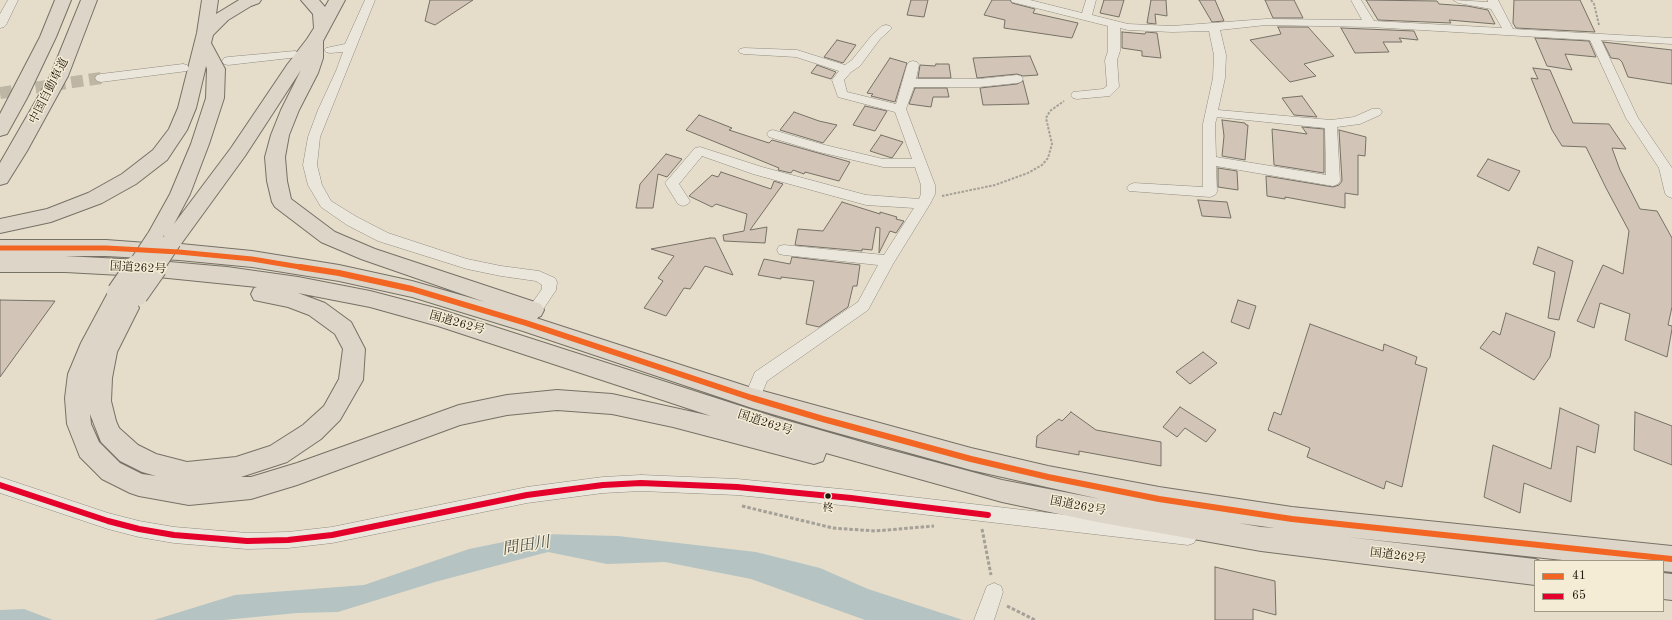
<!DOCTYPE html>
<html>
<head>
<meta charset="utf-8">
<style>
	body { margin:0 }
	#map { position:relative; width:1672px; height:620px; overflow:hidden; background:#e5ddca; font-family:"Old Standard TT",serif }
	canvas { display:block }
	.legend { position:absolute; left:1534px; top:560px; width:130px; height:52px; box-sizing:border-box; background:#f5ecd5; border:1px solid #a19886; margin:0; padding:5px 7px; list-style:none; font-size:12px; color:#22190f }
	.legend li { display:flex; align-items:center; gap:8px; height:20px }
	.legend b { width:20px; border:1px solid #a19886 }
</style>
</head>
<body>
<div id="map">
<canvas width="1672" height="620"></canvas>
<ul class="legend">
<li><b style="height:5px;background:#f26522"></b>41</li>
<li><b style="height:5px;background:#e4002b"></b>65</li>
</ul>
</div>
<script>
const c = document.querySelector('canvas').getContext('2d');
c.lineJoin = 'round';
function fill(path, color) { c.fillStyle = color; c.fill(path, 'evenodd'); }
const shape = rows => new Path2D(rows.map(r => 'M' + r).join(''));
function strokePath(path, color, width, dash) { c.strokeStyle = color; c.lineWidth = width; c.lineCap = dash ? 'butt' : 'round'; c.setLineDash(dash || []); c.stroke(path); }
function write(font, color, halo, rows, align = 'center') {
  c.font = font + ' "Old Standard TT","Noto Serif JP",serif'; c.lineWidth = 3; c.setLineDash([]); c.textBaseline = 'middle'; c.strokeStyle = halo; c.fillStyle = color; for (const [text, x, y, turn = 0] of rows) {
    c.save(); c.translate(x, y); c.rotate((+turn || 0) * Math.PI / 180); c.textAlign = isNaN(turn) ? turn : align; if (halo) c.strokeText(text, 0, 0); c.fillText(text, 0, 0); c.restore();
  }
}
fill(shape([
	[543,534,618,536,756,552,820,568,868,589,963,620,865,620,751,579,665,562,607,564,548,552,435,582,338,612,297,613,224,620,154,620,235,595,364,585,469,549],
	[24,609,53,620,0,620,0,610]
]), '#b5c4c2');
const building = shape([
	[430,0,473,0,435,25,425,21,430,0],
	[911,0,928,0,924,17,907,15,911,0],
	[992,0,1010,0,1012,3,1035,9,1033,13,1078,23,1072,38,1004,28,1005,20,984,15,992,0],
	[1104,0,1124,0,1119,17,1100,13,1104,0],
	[1151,0,1166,0,1167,16,1155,14,1156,24,1147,23,1151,0],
	[1199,0,1215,0,1224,21,1212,22,1199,0],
	[1265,0,1294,0,1303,18,1273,18,1265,0],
	[1366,0,1437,1,1439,4,1467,6,1488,10,1495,24,1449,20,1451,23,1378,20,1366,0],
	[1514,0,1580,0,1595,32,1516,28,1513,23,1514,0],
	[1278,27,1308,27,1334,56,1304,64,1316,76,1290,82,1250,40,1281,34,1278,27],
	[1341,28,1414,31,1418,40,1399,38,1402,42,1383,42,1389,52,1355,53,1341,28],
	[1122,32,1145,34,1146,32,1157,33,1161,58,1142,56,1142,51,1122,48,1122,32],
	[1535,38,1589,41,1596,57,1565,54,1572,70,1547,66,1535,38],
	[837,40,856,45,843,63,824,57,837,40],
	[1603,42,1672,50,1672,84,1628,77,1622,62,1619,59,1611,58,1603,42],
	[1030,56,1038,75,1023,76,1017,74,977,78,973,58,1030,56],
	[890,58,907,63,895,102,871,96,873,94,867,93,890,58],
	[936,64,949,64,951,78,918,78,920,65,935,66,936,64],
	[817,65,836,72,831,79,811,73,817,65],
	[1533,68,1550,70,1573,123,1609,124,1626,149,1612,148,1620,170,1640,209,1657,211,1672,238,1672,307,1668,325,1672,326,1672,329,1667,357,1625,340,1630,314,1600,303,1594,328,1577,321,1603,265,1623,274,1629,231,1606,188,1586,147,1562,146,1552,130,1531,78,1538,79,1533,68],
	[1023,81,1029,104,983,105,980,88,1017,84,1023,81],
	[915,88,947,88,949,97,933,97,931,107,909,104,915,88],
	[1302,96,1317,117,1294,115,1282,98,1302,96],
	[865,106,887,111,875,131,853,125,865,106],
	[794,112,819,121,837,125,823,143,780,130,794,112],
	[699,115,732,128,729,130,769,143,772,140,850,162,839,181,805,172,804,174,793,170,791,173,778,170,779,168,686,130,699,115],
	[1222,120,1245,123,1246,125,1248,125,1245,160,1222,156,1224,136,1222,120],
	[1302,127,1324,129,1324,173,1274,165,1272,129,1307,134,1302,127],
	[1339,130,1366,137,1365,156,1358,155,1358,195,1345,193,1345,208,1285,197,1285,199,1267,196,1266,176,1333,187,1339,185,1342,181,1339,130],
	[881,135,903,142,892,158,870,151,881,135],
	[666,154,682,159,667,177,658,174,653,208,636,208,640,184,666,154],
	[1488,159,1520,171,1509,191,1477,176,1488,159],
	[1218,168,1237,171,1238,190,1218,187,1218,168],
	[721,172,771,189,774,181,783,184,750,230,767,227,765,243,724,241,723,235,744,231,747,214,716,204,712,207,689,196,712,175,718,177,721,172],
	[1198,200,1227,202,1231,218,1202,216,1198,200],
	[842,202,880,214,880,212,897,217,896,219,904,221,896,233,890,231,879,253,880,228,876,227,872,250,862,249,862,251,795,245,798,229,823,231,842,202],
	[710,238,715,238,733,275,705,266,690,289,684,288,666,316,644,308,663,281,658,278,674,256,651,249,710,238],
	[1538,247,1573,261,1559,320,1548,318,1555,272,1533,264,1538,247],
	[792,257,860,265,857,286,853,286,848,307,819,327,806,324,814,281,781,277,781,279,758,275,764,259,790,264,792,257],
	[0,300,55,301,0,377,0,300],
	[1238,300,1256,306,1249,329,1231,322,1238,300],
	[1506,313,1555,332,1550,357,1534,380,1480,348,1493,331,1500,335,1506,313],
	[1310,324,1383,351,1384,344,1417,357,1415,364,1427,368,1402,487,1386,481,1384,489,1307,457,1310,448,1268,430,1274,412,1281,415,1310,324],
	[1203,352,1217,363,1190,384,1176,372,1203,352],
	[1180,407,1216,430,1206,442,1185,428,1177,437,1163,427,1180,407],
	[1560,408,1599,425,1595,453,1577,446,1571,502,1524,483,1520,513,1484,497,1493,445,1551,469,1560,408],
	[1071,412,1096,430,1161,442,1161,466,1079,451,1079,455,1036,447,1037,436,1059,419,1062,421,1071,412],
	[1635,412,1672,426,1672,465,1634,450,1635,412],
	[1215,567,1275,581,1276,615,1253,609,1253,620,1215,620,1215,567]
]);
fill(building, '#d2c4b7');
strokePath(building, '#767166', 1);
strokePath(shape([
	[0,93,101,78]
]), '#beb6a5', 12, [12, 6]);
const street = shape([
	[8,0,18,0,6,25,4,27,0,28,0,14,8,0],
	[365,0,375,0,320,137,317,165,322,185,331,201,357,217,388,233,467,259,501,266,539,271,555,278,557,282,556,290,534,323,529,325,524,323,521,319,542,289,542,285,536,281,501,276,467,269,378,241,347,225,321,207,308,185,303,165,308,137,318,110,336,71,343,52,330,53,326,52,324,50,326,48,345,44,365,0],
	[1011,0,1030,0,1082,13,1086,0,1096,0,1092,15,1128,24,1172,26,1266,19,1362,20,1351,0,1361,0,1374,21,1502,28,1491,9,1458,3,1453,0,1488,2,1488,0,1498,0,1513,29,1672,38,1672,44,1601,40,1638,118,1672,168,1672,198,1667,196,1665,193,1659,168,1626,118,1590,40,1370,27,1266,25,1220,30,1226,55,1225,78,1218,110,1331,120,1354,117,1372,109,1380,109,1382,112,1380,115,1360,124,1337,127,1340,181,1338,184,1333,186,1216,166,1217,192,1215,195,1210,197,1129,191,1127,188,1129,185,1134,183,1203,187,1203,124,1213,78,1214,55,1209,31,1172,32,1128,30,1120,28,1120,51,1117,60,1119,87,1110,96,1077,99,1073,98,1071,95,1073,92,1103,89,1107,86,1105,60,1108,51,1108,26,1012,2,1011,0],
	[1217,117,1325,128,1326,175,1216,157,1215,124,1217,117],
	[886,25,890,26,892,28,890,30,880,39,860,66,851,72,844,80,847,92,896,104,907,65,909,62,913,61,917,62,919,65,916,79,979,79,1017,75,1021,76,1023,79,1021,82,1017,83,979,87,914,87,906,109,935,185,935,194,930,204,893,264,868,310,767,381,758,403,752,405,746,403,744,398,755,372,858,302,878,265,784,255,779,254,777,250,779,246,784,245,884,255,914,208,866,205,753,174,702,156,679,184,690,201,688,204,683,206,678,204,665,183,695,148,700,147,762,167,866,195,919,199,921,194,921,185,915,167,883,167,819,152,769,137,767,134,769,131,773,130,825,145,883,159,912,159,895,112,838,97,832,80,839,71,796,57,744,54,740,53,738,51,740,49,744,48,797,50,845,65,852,60,872,35,882,26,886,25],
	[295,51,299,53,301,55,299,57,228,65,224,64,222,61,224,58,228,57,295,51],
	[183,64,187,65,189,68,187,71,101,82,97,81,95,78,97,75,101,74,183,64],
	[641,475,737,479,851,490,1188,529,1194,531,1197,537,1194,543,1188,545,851,506,737,495,641,491,603,493,527,503,332,543,288,548,247,549,174,543,139,537,108,529,0,493,0,477,108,513,139,521,174,527,247,533,288,532,332,527,527,487,603,477,641,475],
	[994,583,1001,586,1003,592,994,620,974,620,987,586,994,583]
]);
const highway = shape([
	[55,0,71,0,56,37,27,98,7,134,0,136,0,114,40,37,55,0],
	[81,0,97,0,68,76,27,151,7,183,0,185,0,163,50,76,81,0],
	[202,0,218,0,216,14,239,0,261,0,259,3,251,6,228,20,213,35,211,43,225,69,224,98,209,144,190,194,174,224,231,148,287,65,307,39,314,28,313,14,301,0,319,0,325,7,329,0,345,0,323,41,323,58,318,73,299,110,289,135,285,157,287,181,291,199,335,232,375,249,541,304,544,310,541,316,536,318,752,388,971,448,1048,466,1159,487,1292,507,1672,546,1672,572,1663,571,1663,561,1572,561,1347,537,1535,559,1540,561,1535,561,1535,585,1261,551,1097,522,1002,502,826,453,823,461,814,464,673,427,612,414,557,410,507,415,460,425,297,485,251,499,189,505,139,496,130,493,102,479,80,457,67,424,65,398,68,374,81,343,111,287,119,285,127,287,130,293,126,300,136,302,139,308,117,352,112,378,111,401,116,421,119,428,138,445,156,454,187,462,236,457,270,446,303,425,324,406,339,379,343,349,335,334,309,315,288,307,254,300,251,294,254,288,257,287,158,277,65,272,0,272,0,256,65,256,158,261,227,267,298,277,370,291,439,309,778,418,879,447,1002,480,1100,499,971,470,823,429,752,408,523,331,412,297,339,281,252,267,179,260,106,256,0,256,0,240,106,240,147,243,145,239,170,194,191,144,206,98,207,69,206,66,196,108,187,130,167,160,136,184,102,203,51,222,0,233,0,219,47,209,88,193,122,174,153,150,169,129,178,108,197,33,202,0],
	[301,70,281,110,271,135,265,157,267,181,272,202,275,207,321,242,361,259,485,302,412,281,339,265,252,251,181,244,245,156,301,70],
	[298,293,370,307,438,326,711,416,612,394,557,390,507,395,459,405,297,463,251,477,241,477,287,462,321,439,340,420,363,380,365,349,351,322,325,303,298,293],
	[90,414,101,442,120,461,142,472,156,476,142,474,120,463,99,442,91,424,90,414],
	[1238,523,1275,528,1261,527,1238,523],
	[1663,573,1672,574,1672,600,1663,599,1663,573]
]);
strokePath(street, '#918c80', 1);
strokePath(highway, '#767166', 2);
strokePath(shape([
	[1591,0,1594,4,1599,25],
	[942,196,995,185,1028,173,1042,165,1048,158,1052,144,1046,118,1050,111,1064,101]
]), '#a4a098', 2, [2.5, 1.5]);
strokePath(shape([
	[742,506,833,528,875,531,934,526],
	[982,529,991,575],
	[1007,606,1035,620]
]), '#a4a098', 3, [3.5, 2]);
fill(street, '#eae6dc');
fill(highway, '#ddd5c7');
const highwayBridgeFar1 = shape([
	[136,268,155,239],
	[154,268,172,241]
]);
const highwayBridge = shape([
	[119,293,137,267],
	[136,294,155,267]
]);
strokePath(highwayBridgeFar1, '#767166', 20, []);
strokePath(highwayBridge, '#767166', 26, []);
strokePath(highwayBridgeFar1, '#ddd5c7', 18);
strokePath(highwayBridge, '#ddd5c7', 24);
strokePath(shape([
	[0,248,106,248,179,252,252,259,306,268]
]), '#f26522', 5);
strokePath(shape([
	[300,267,339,273,412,289,526,323,752,398,823,419,971,459,1048,477,1159,499,1292,519,1672,559]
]), '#f26522', 6);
strokePath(shape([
	[0,485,108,521,139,529,174,535,247,541,288,540,332,535,527,495,603,485,641,483,737,487,851,498,988,515]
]), '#e4002b', 6);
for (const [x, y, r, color] of [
	[828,496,3.5,"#22190f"]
]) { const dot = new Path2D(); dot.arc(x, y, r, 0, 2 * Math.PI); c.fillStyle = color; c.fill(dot); strokePath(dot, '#f5ecd5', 1.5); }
write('11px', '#22190f', '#f5ecd5', [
	["柊",828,508]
]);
write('12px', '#22190f', '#f5ecd5', [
	["中国自動車道",49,91,-63],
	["国道262号",138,268,3],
	["国道262号",457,323,16],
	["国道262号",765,423,18],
	["国道262号",1078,506,11],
	["国道262号",1398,556,7]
]);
write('italic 16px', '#4e514c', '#f5ecd5', [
	["問田川",526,546,-9]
]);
</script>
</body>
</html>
